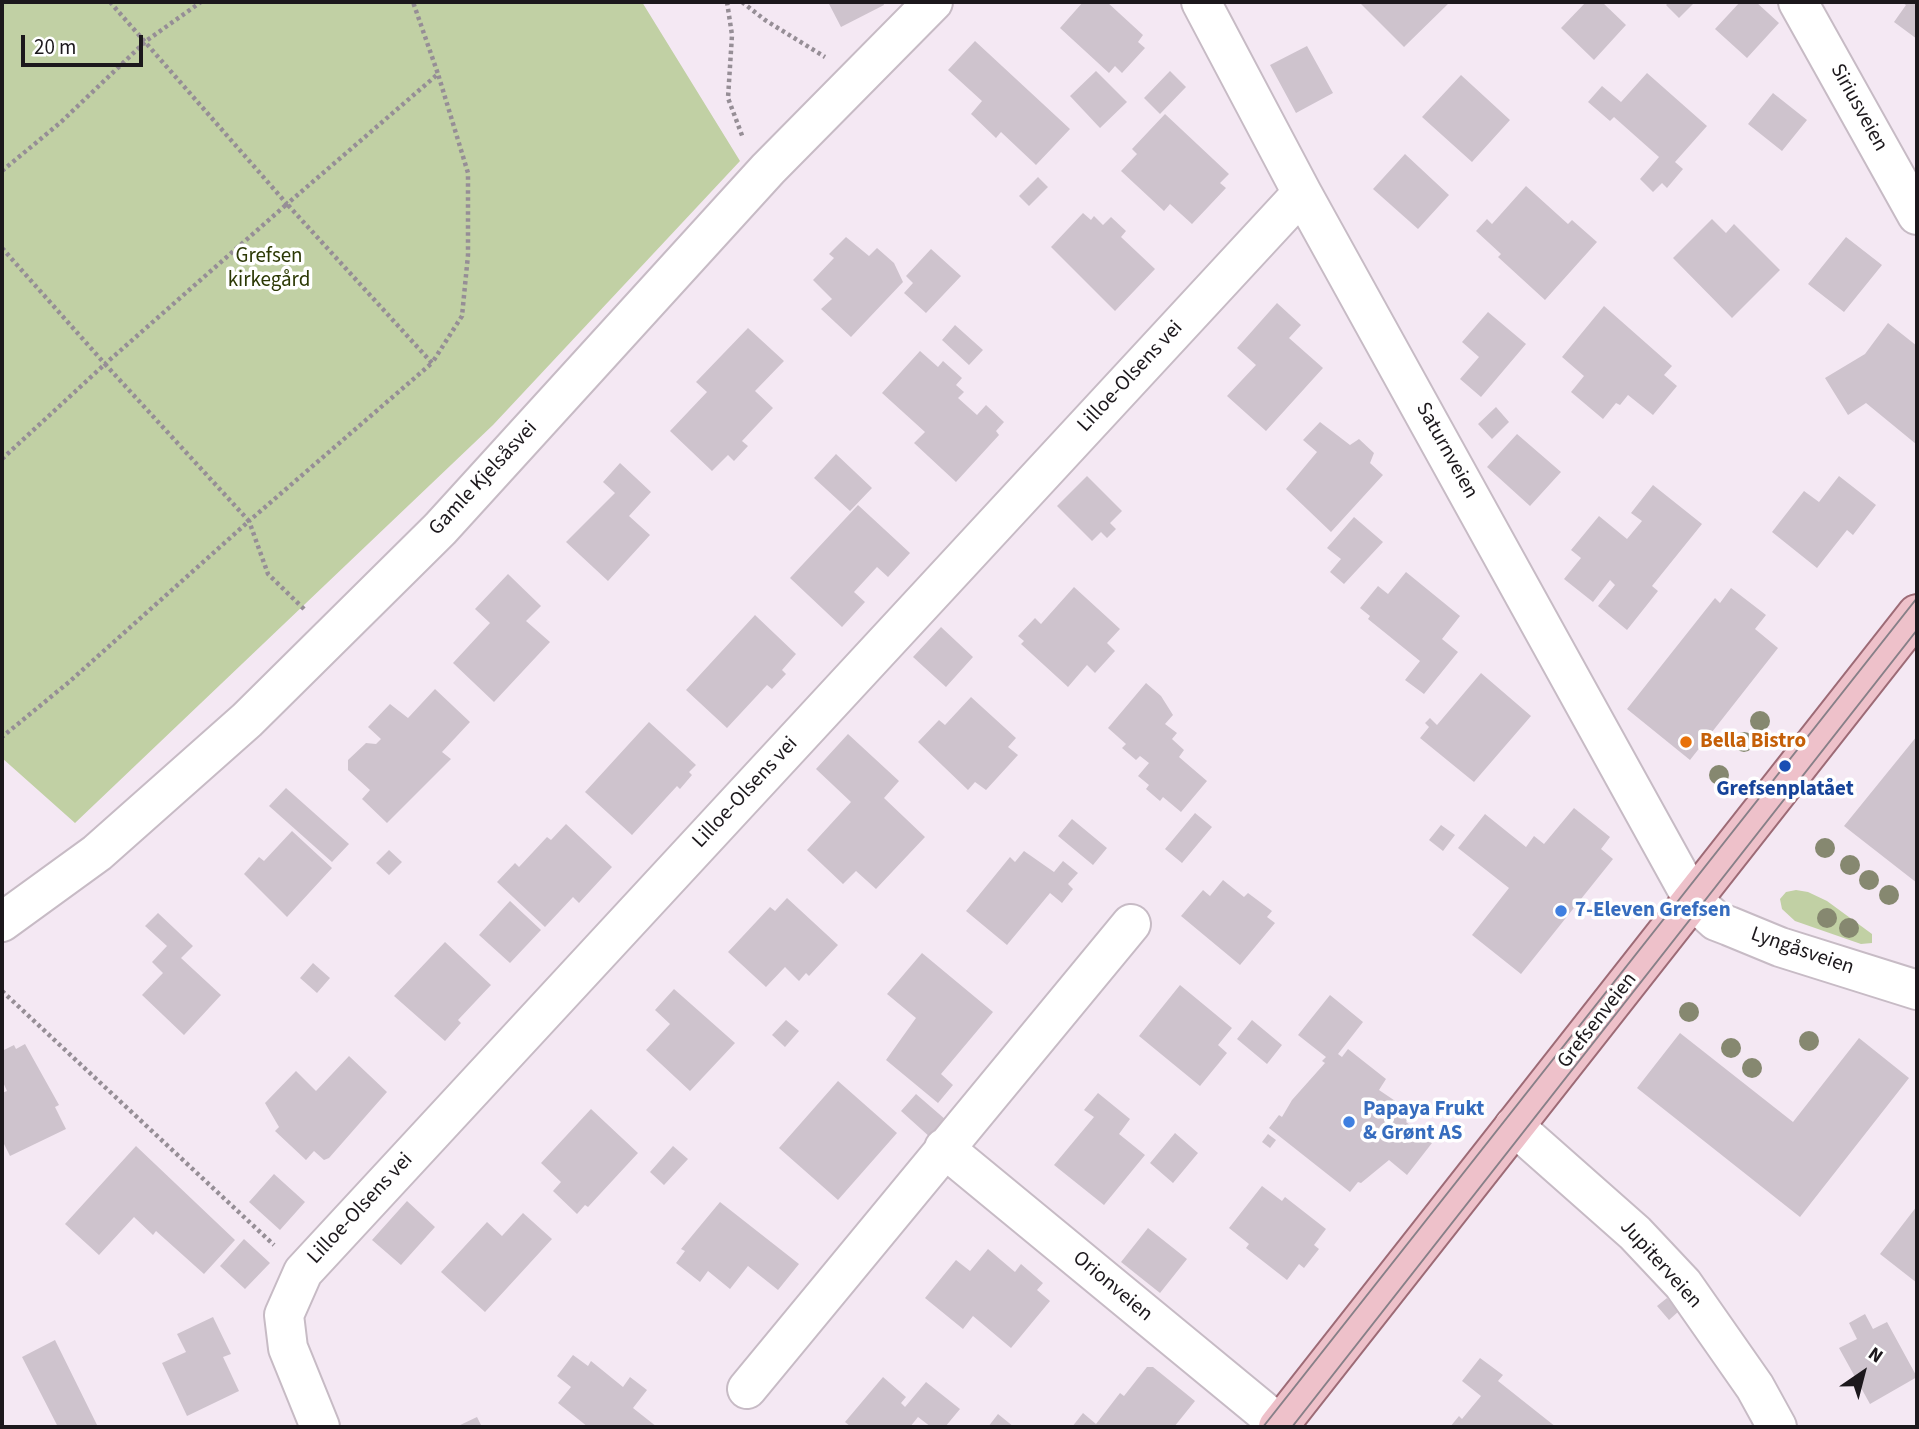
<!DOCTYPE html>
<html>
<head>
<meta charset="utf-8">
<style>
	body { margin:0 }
	#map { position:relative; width:1919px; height:1429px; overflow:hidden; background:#f4e8f3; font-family:"Source Sans 3",sans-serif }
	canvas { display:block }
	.frame { position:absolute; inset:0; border:4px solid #1c181c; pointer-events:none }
	.north { position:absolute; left:1828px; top:1338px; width:70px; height:70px; -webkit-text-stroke:5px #fff; paint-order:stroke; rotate:35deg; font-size:19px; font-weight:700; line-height:28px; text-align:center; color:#1c181c }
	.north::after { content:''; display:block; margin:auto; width:24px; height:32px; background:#1c181c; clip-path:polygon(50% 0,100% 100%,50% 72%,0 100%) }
	.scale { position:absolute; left:21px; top:35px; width:122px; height:32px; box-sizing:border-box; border:4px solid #1c181c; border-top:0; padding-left:9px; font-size:21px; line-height:24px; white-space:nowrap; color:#1c181c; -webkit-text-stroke:5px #fff; paint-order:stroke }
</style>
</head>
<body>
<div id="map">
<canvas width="1919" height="1429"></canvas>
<div class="frame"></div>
<div class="north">N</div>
<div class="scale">20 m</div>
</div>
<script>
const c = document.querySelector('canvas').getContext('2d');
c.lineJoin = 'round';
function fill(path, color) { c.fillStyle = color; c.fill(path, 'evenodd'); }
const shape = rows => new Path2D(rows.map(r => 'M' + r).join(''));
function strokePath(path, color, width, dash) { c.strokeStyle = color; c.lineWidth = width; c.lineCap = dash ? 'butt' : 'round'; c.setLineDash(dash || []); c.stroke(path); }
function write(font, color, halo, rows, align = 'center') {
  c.font = font + ' "Source Sans 3",sans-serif'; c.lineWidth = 7; c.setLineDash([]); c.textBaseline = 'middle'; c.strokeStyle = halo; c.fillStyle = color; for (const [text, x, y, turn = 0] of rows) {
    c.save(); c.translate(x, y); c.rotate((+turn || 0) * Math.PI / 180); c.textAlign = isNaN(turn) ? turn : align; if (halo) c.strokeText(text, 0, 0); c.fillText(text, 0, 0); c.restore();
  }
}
fill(shape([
	[2,2,642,2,740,161,493,425,75,823,2,758],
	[1796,890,1808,892,1827,901,1872,934,1872,943,1861,944,1795,921,1782,909,1780,899,1786,892]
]), '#c1d0a4');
fill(shape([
	[828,2,883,2,884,5,841,27],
	[1083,2,1107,2,1143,35,1138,42,1145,48,1122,73,1115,66,1109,73,1060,28],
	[1359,2,1450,2,1404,47],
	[1586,2,1602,2,1626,25,1594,60,1561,28],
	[1669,2,1695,2,1679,18,1666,5],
	[1740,2,1756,2,1779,23,1747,58,1715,29],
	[1901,2,1917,2,1917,39,1894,22,1906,5],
	[975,41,1070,129,1036,165,1001,132,996,138,971,114,982,101,948,70],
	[1307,46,1333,93,1296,113,1270,65],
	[1096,71,1127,102,1100,128,1070,96],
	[1170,71,1186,87,1160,114,1144,98],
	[1647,73,1707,126,1675,162,1683,169,1667,188,1662,183,1653,192,1640,179,1659,157,1614,117,1610,121,1588,102,1602,86,1621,102],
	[1461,75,1510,120,1472,162,1422,117],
	[1773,93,1807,120,1782,151,1748,124],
	[1165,114,1229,174,1220,183,1226,188,1192,224,1170,204,1164,211,1121,171,1137,154,1132,149],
	[1405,154,1449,195,1418,229,1373,189],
	[1038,177,1048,187,1029,206,1019,196],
	[1526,186,1568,224,1572,220,1597,242,1545,300,1498,257,1501,254,1476,231,1487,219,1492,224],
	[1083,213,1091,220,1094,216,1103,225,1111,217,1126,231,1121,237,1155,269,1115,311,1051,247],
	[1712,219,1726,233,1734,224,1780,270,1732,318,1673,258],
	[846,237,869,256,877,248,894,263,903,282,851,337,821,309,832,299,813,280,834,258,829,254],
	[1846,237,1882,265,1844,312,1808,284],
	[931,249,961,276,926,313,904,293,913,283,906,276],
	[1277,303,1301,325,1289,338,1323,368,1266,431,1227,396,1256,365,1237,348],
	[1604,306,1672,366,1664,375,1677,386,1653,415,1628,395,1620,405,1616,403,1603,419,1571,392,1584,376,1562,357],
	[1488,312,1526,344,1481,397,1460,379,1479,357,1462,342],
	[1888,323,1917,346,1916,444,1866,403,1848,415,1825,378,1865,354],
	[955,325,983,350,969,365,942,340],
	[748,328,784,361,755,391,773,408,742,441,748,446,734,461,728,455,712,471,670,431,707,392,696,382],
	[920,351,938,367,943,361,962,378,956,385,964,392,958,398,977,415,986,405,1004,422,996,431,999,435,956,482,914,443,925,432,882,393],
	[1496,407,1509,422,1492,439,1478,424],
	[1320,422,1350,445,1359,439,1374,453,1370,463,1383,475,1331,532,1286,489,1317,452,1303,440],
	[1517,434,1561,472,1530,506,1487,467],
	[836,454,872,488,850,511,814,478],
	[620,463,651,492,629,516,650,535,608,581,566,542,615,493,603,482],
	[1087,476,1122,511,1110,523,1116,529,1107,538,1101,532,1092,541,1057,506],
	[1839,476,1876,505,1853,535,1847,530,1817,568,1772,532,1804,491,1819,502],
	[1653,485,1702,524,1652,586,1658,591,1627,630,1598,606,1615,585,1610,580,1593,602,1564,579,1581,558,1571,550,1599,516,1627,539,1642,521,1631,513],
	[858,505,910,553,888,577,877,567,854,592,865,602,842,627,790,578],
	[1354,517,1383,542,1344,584,1330,572,1341,559,1327,548],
	[1406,572,1460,616,1442,639,1458,652,1424,694,1405,680,1420,661,1368,619,1370,616,1360,608,1378,586,1388,594],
	[508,574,541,606,526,621,550,642,494,702,453,663,490,623,475,609],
	[1074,587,1120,629,1107,643,1115,651,1095,673,1087,665,1068,687,1021,644,1024,641,1018,636,1035,618,1041,624],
	[1731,588,1766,615,1755,629,1778,648,1690,760,1627,709,1715,598,1720,603],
	[755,615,796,654,782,670,786,674,772,689,767,685,727,728,686,690],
	[941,627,973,657,946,687,913,657],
	[1481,673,1531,716,1474,782,1420,738,1429,727,1425,723,1430,718,1437,725],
	[1146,683,1161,696,1173,715,1165,724,1177,733,1172,739,1184,750,1179,757,1207,781,1181,812,1163,797,1160,801,1146,789,1149,785,1138,776,1149,763,1140,756,1136,760,1122,748,1126,744,1108,728],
	[435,689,470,722,442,752,451,759,387,823,362,799,370,790,348,770,348,760,366,743,376,744,381,739,368,727,390,704,408,718],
	[971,697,1016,738,1008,747,1018,755,986,790,975,782,968,790,918,742,939,720,945,725],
	[649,722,696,765,689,772,692,775,680,789,677,786,632,835,585,792],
	[848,734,899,781,884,798,925,837,876,889,856,871,843,884,807,850,851,802,816,769],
	[1917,736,1917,883,1844,826],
	[286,788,349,844,332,862,269,806],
	[1574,808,1610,837,1601,849,1613,859,1521,974,1472,935,1509,888,1458,848,1485,814,1526,847,1534,836,1544,844],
	[1195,813,1212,827,1182,863,1165,849],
	[1072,819,1107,848,1093,865,1058,836],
	[566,824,612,867,579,903,573,897,545,927,497,882,515,863,519,867,547,837,551,840],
	[1441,825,1455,835,1443,851,1429,840],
	[292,831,332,868,287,917,244,874,259,857,264,861],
	[389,850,402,862,389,875,376,863],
	[1024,851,1054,872,1063,861,1078,873,1068,884,1073,889,1062,903,1050,893,1007,945,966,911,1010,857,1015,862],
	[1223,880,1244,897,1248,893,1272,911,1267,917,1275,923,1240,965,1181,916,1203,890,1210,896],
	[787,898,838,945,809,976,806,973,799,981,785,967,766,987,728,952,770,907,775,911],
	[510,901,541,930,510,963,479,935],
	[158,913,193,946,181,958,221,995,184,1035,142,995,163,973,152,962,167,946,145,926],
	[445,942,491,985,458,1020,461,1023,445,1041,394,996],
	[922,953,993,1012,941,1074,953,1085,938,1103,886,1060,916,1018,887,994],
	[313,963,330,978,317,993,300,978],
	[1180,985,1232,1028,1218,1045,1227,1053,1200,1086,1139,1036],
	[674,989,735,1043,690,1091,646,1050,670,1024,655,1010],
	[1330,995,1363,1022,1338,1054,1342,1057,1348,1049,1386,1079,1379,1090,1413,1113,1406,1122,1432,1143,1407,1175,1389,1160,1361,1183,1358,1182,1350,1192,1269,1128,1279,1115,1282,1117,1292,1100,1325,1063,1322,1061,1326,1057,1298,1035],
	[786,1020,799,1031,785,1047,772,1035],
	[1252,1020,1282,1045,1267,1064,1237,1039],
	[1680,1033,1793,1122,1859,1038,1909,1078,1800,1217,1637,1088],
	[25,1044,59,1105,55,1107,66,1129,10,1156,2,1140,2,1093,7,1091,2,1080,2,1051,14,1045,16,1049],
	[349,1056,387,1092,329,1158,324,1160,314,1151,306,1160,275,1131,279,1127,265,1103,296,1071,316,1091],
	[838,1081,897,1133,838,1200,779,1148],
	[1098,1093,1130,1119,1119,1134,1145,1155,1104,1205,1054,1165,1094,1117,1084,1110],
	[916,1094,946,1120,931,1138,901,1111],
	[591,1109,638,1153,588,1207,585,1205,577,1214,553,1191,561,1182,541,1163],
	[1175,1133,1198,1153,1173,1183,1150,1163],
	[1268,1134,1276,1140,1270,1148,1262,1142],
	[136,1146,235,1240,204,1274,156,1231,153,1235,134,1217,99,1255,65,1224],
	[673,1146,688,1159,664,1185,650,1172],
	[274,1174,305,1202,280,1230,249,1202],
	[1262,1186,1282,1201,1285,1197,1326,1229,1314,1245,1319,1249,1304,1268,1299,1264,1287,1280,1246,1248,1249,1244,1229,1228],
	[407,1201,435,1227,401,1265,372,1240],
	[720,1202,799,1264,778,1290,748,1266,730,1289,708,1271,700,1282,676,1263,685,1251,681,1249],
	[1917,1206,1917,1283,1880,1254],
	[523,1213,552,1239,485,1312,441,1272,487,1222,502,1236],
	[1148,1228,1187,1259,1160,1293,1121,1262],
	[244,1239,270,1263,245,1289,220,1266],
	[988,1249,1015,1272,1021,1264,1043,1283,1037,1290,1050,1301,1011,1348,973,1316,963,1329,925,1298,956,1260,970,1271],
	[1667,1298,1679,1311,1669,1320,1657,1306],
	[1865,1314,1873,1329,1887,1322,1917,1377,1870,1404,1839,1348,1857,1339,1849,1323],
	[213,1317,231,1354,223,1357,239,1391,187,1416,162,1363,186,1352,177,1334],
	[55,1340,98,1427,58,1427,22,1357],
	[573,1355,588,1366,591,1361,623,1387,630,1377,647,1390,633,1408,657,1427,588,1427,558,1403,571,1387,557,1376],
	[1480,1358,1503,1375,1498,1381,1556,1427,1450,1427,1459,1416,1462,1419,1481,1396,1462,1381],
	[1147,1367,1153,1367,1195,1401,1174,1427,1072,1427,1083,1413,1096,1424,1120,1393,1124,1396],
	[883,1377,906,1397,901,1403,905,1407,926,1382,960,1409,945,1427,931,1427,918,1417,910,1427,851,1427,845,1422],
	[998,1414,1014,1427,988,1427],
	[477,1417,482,1427,456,1427]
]), '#cec3cd');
const minor = shape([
	[1201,2,1302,193,1693,900,1716,921,1729,926,1780,947,1917,990],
	[1798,2,1917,215],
	[2,922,97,853,247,720,440,529,768,169,933,2],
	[1514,1126,1635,1233,1683,1284,1755,1387,1777,1427],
	[944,1148,1280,1425],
	[747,1389,1131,924],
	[320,1427,288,1348,284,1315,303,1272,1302,193]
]);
const major = shape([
	[1278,1427,1917,614]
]);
strokePath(minor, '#c7bbc5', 42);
strokePath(major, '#9d6b76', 42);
strokePath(shape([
	[110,2,287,204,438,74,413,2],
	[727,2,732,35,728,98,743,138],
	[742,2,765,20,825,57],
	[2,171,61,122,146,41,201,2],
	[2,248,105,364,287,204,432,363,462,316,468,255,468,173,438,74],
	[2,459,105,364,249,521,69,682,2,737],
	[304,609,268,574,249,521,432,363],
	[2,991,274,1245]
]), '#968e96', 4.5, [3.5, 3.5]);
strokePath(minor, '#fff', 38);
strokePath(major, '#eec1ca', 38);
strokePath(shape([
	[1263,1427,1917,598],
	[1292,1427,1917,630]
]), '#888088', 2);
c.fillStyle = '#868870';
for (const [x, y] of [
	[1760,721],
	[1744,742],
	[1719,775],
	[1825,848],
	[1850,865],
	[1869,880],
	[1889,895],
	[1827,918],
	[1849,928],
	[1689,1012],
	[1809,1041],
	[1731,1048],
	[1752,1068]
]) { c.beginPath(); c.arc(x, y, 10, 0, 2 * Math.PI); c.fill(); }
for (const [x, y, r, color] of [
	[1686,742,7,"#e8710a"],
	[1785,766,7,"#1a4fb4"],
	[1561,911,7,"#3f7fe0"],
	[1349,1122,7,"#3f7fe0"]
]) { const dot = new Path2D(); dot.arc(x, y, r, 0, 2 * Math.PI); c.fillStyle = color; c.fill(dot); strokePath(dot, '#fff', 2.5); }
write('21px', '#1c181c', '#fff', [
	["Siriusveien",1858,108,61],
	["Lilloe-Olsens vei",1131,377,-47],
	["Saturnveien",1446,451,61],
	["Gamle Kjelsåsvei",484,479,-47],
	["Lilloe-Olsens vei",746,793,-47],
	["Lyngåsveien",1802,952,19],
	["Grefsenveien",1598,1021,-52],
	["Lilloe-Olsens vei",361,1209,-47],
	["Jupiterveien",1660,1265,48],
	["Orionveien",1112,1287,40]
]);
write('21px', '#2c3905', '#fff', [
	["Grefsen",269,257],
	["kirkegård",269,281]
]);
write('bold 21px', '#c56008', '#fff', [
	["Bella Bistro",1700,742]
], 'left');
write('bold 21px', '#164399', '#fff', [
	["Grefsenplatået",1785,790]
]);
write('bold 21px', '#366cbe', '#fff', [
	["7-Eleven Grefsen",1575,911],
	["Papaya Frukt",1363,1110],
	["& Grønt AS",1363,1134]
], 'left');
</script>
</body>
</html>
